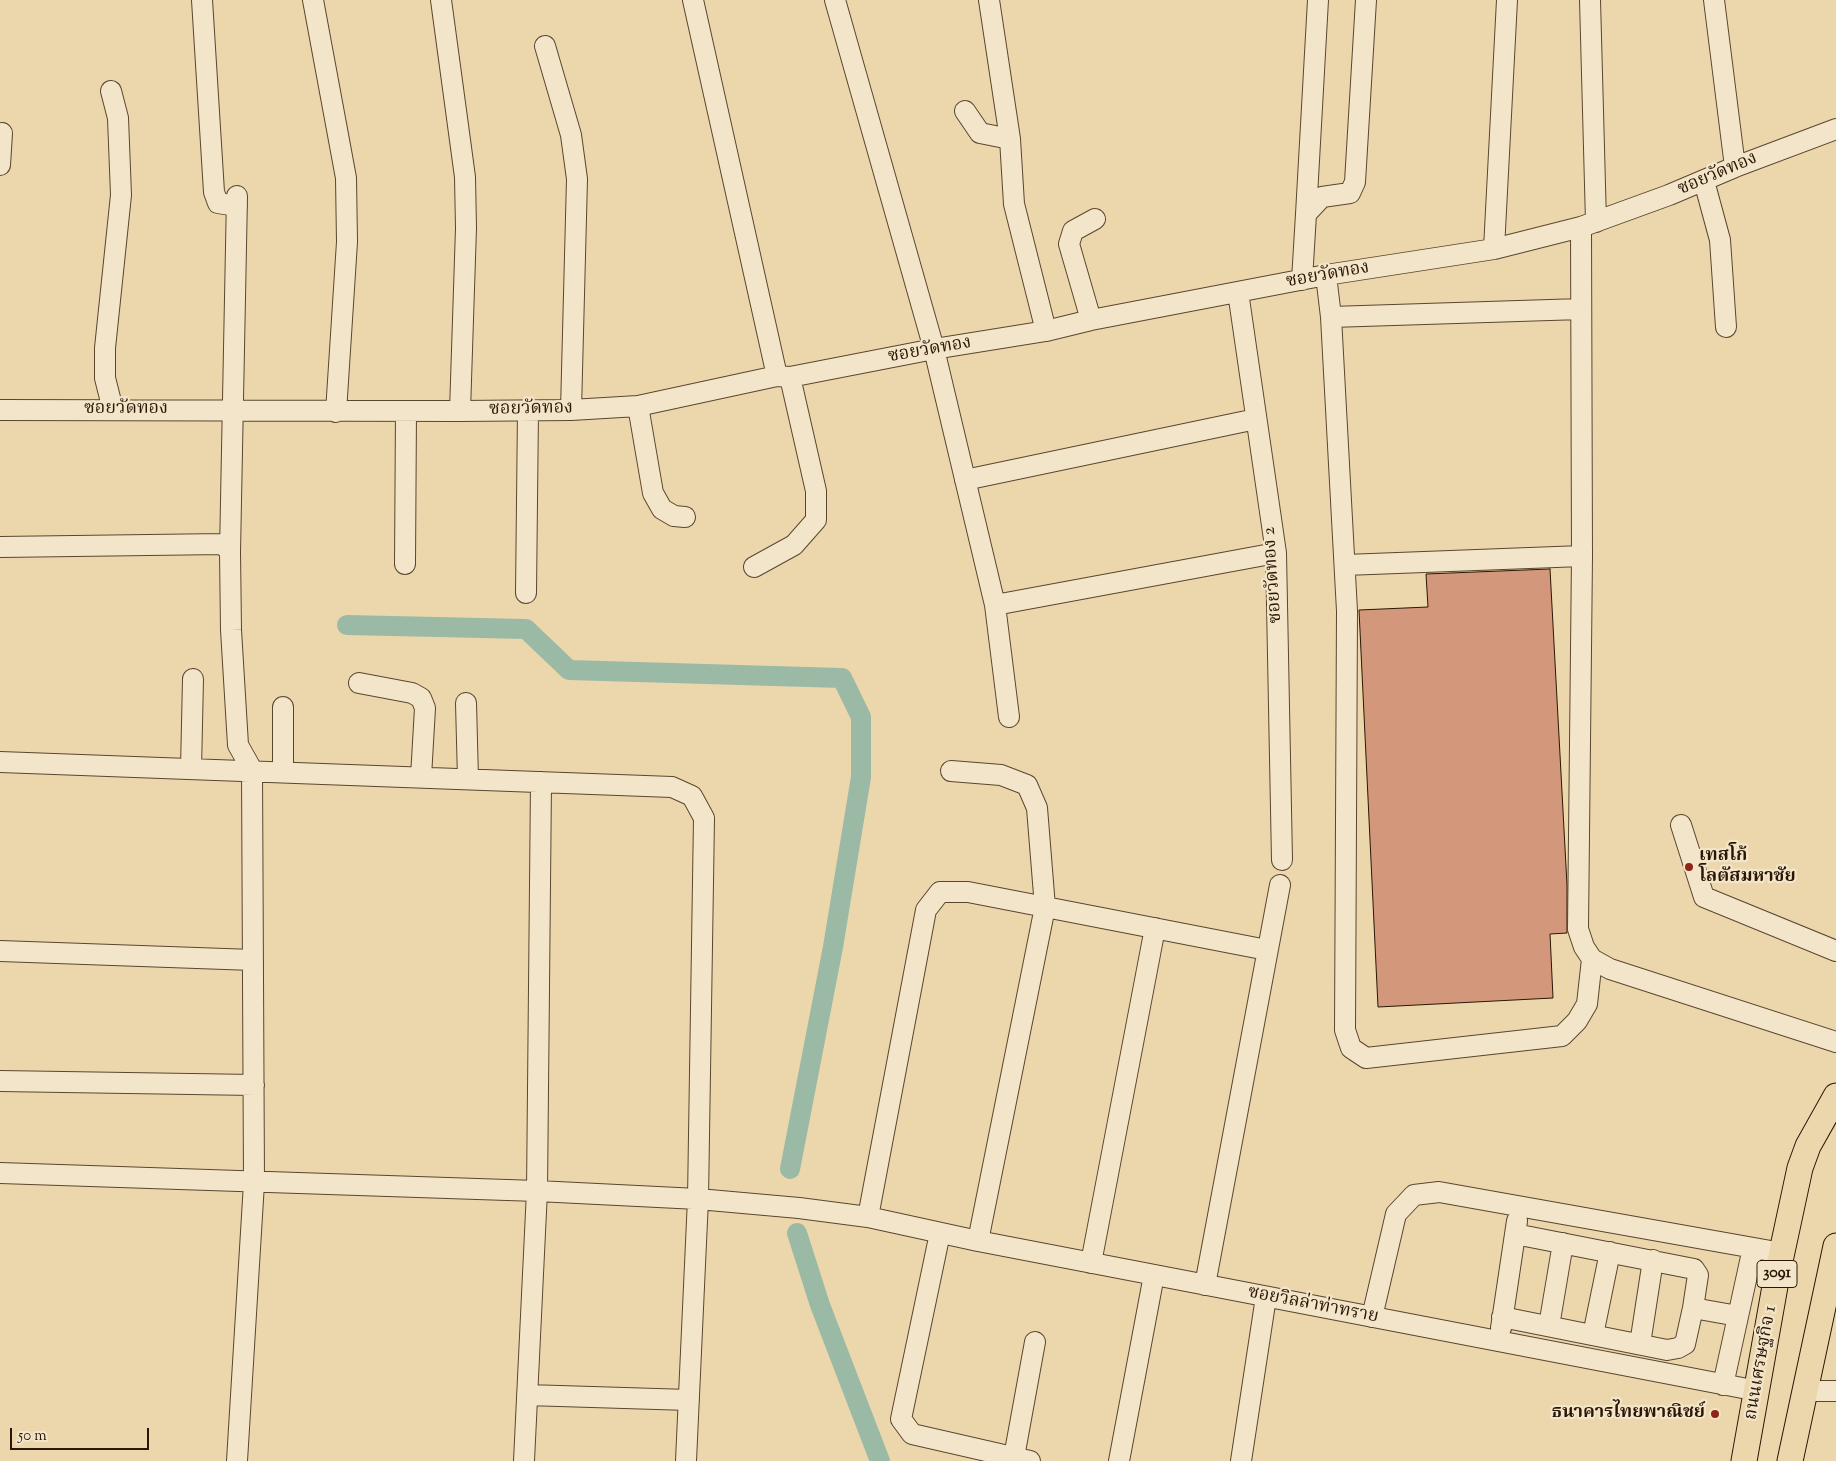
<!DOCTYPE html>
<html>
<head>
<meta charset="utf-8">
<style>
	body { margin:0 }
	#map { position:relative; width:1836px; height:1461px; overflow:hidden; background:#ecd7ad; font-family:"Sorts Mill Goudy",serif }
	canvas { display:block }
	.scale { position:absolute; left:10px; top:1428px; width:139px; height:22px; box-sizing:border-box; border:2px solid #291605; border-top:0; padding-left:6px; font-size:15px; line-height:18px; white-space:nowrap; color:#291605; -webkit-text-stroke:4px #f3e5ca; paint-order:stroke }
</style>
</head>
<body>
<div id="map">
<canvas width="1836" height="1461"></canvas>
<div class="scale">50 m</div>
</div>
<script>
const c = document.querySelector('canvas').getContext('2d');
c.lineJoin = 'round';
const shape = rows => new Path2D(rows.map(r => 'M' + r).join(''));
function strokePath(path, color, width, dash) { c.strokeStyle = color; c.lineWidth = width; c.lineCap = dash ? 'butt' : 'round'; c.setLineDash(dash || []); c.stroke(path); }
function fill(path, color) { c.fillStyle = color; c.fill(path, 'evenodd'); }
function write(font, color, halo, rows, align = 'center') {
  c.font = font + ' "Sorts Mill Goudy","Noto Serif Thai",serif'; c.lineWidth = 4.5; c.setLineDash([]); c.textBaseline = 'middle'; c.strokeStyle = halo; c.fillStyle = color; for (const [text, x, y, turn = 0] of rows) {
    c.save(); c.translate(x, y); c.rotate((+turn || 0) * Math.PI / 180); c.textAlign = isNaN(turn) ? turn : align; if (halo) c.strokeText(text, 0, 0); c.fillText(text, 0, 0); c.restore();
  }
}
strokePath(shape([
	[347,625,526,629,569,670,842,678,861,717,861,777,833,947,790,1169],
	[797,1233,820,1305,880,1461]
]), '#9abaa5', 20);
const building = shape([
	[1550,569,1567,885,1567,933,1550,934,1553,998,1378,1007,1359,610,1428,607,1426,574,1550,569]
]);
fill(building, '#d3987b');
strokePath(building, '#291605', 1);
const minor = shape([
	[202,0,214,192,218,203,237,206],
	[313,0,346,178,347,242,336,412],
	[441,0,465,177,466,228,460,411],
	[693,0,777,376],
	[835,0,934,349,995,605,1009,717],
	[989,0,1010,139,1014,204,1046,331],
	[1590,0,1596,222],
	[1714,0,1735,167],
	[545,46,571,135,577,179,571,410],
	[111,91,118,118,121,195,105,348,105,378,113,410],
	[965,111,980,133,1010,139],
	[0,165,2,133],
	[1704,181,1720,240,1726,327],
	[1306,214,1318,0],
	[1581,227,1582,556,1578,929,1584,947,1592,959,1610,969,1836,1042],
	[1494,249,1507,0],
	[1326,275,1331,317,1347,611,1345,1030,1351,1048,1366,1058,1562,1036,1577,1021,1587,1004,1592,959],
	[1302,280,1306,214,1322,197,1350,193,1355,182,1366,0],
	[1238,292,1276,553,1282,860],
	[1331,317,1581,309],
	[1091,320,1069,244,1073,231,1095,219],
	[638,406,653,493,662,509,674,516,685,517],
	[0,410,460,411,571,410,638,406,777,376,790,377,934,349,1046,331,1091,320,1326,275,1494,249,1581,227,1669,195,1735,167,1836,129],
	[965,480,1256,419],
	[0,547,223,544,230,552,231,630,238,745,252,770,254,1183,237,1461],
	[230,552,237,196],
	[405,564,406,411],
	[1345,565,1582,556],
	[754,567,794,545,816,520,816,491,790,377],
	[526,593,528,410],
	[995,605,1276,553],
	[359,683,412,693,421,698,425,708,421,777],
	[466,703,468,779],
	[283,707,283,772],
	[0,762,672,787,692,796,704,818,698,1199,686,1461],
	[191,769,193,679],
	[951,771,1001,775,1027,785,1037,808,1045,907,978,1241],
	[1681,825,1704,897,1836,951],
	[0,951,253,960],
	[0,1081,254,1085],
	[0,1173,537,1191,698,1199,799,1208,868,1217,978,1241,1758,1391],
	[868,1217,926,910,940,892,968,892,1267,950],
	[940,1233,901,1419,912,1434,1030,1461],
	[1091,1263,1155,928],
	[1205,1285,1280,885],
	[1693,1308,1738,1316],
	[1372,1317,1396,1214,1414,1195,1439,1192,1782,1253],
	[1502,1317,1667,1350,1678,1348,1685,1344,1693,1308,1698,1275,1694,1269,1515,1234],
	[1549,1326,1563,1243],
	[1501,1328,1517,1221],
	[1593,1335,1610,1252],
	[1640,1344,1653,1260],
	[1723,1385,1753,1248],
	[1805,1391,1836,1391],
	[527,1395,689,1400],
	[1014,1457,1035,1342],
	[524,1461,537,1191,541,782],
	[1119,1461,1154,1275],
	[1241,1461,1266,1297]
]);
const major = shape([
	[1744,1461,1777,1275,1800,1168,1808,1146,1836,1096],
	[1790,1461,1836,1246]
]);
strokePath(minor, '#5a462f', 22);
strokePath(major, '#291605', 27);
strokePath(minor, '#f3e5ca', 20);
strokePath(major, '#ecd7ad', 25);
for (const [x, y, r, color] of [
	[1689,867,5,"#8f2418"],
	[1715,1414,5,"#8f2418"]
]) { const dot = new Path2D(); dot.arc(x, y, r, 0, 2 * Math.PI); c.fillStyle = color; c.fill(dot); strokePath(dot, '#f3e5ca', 2); }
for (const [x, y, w] of [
	[1777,1274,40]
]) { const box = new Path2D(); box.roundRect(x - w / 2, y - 13.5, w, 27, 4); c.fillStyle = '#f3e5ca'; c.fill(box); strokePath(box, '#291605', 1); }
write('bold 16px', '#291605', null, [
	["3091",1777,1274]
]);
write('18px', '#291605', '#f3e5ca', [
	["ซอยวัดทอง",1718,175,-23],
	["ซอยวัดทอง",1328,276,-10],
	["ซอยวัดทอง",930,351,-10],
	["ซอยวัดทอง",126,410],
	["ซอยวัดทอง",531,410,-1],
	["ซอยวัดทอง 2",1274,575,-94],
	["ซอยวิลล่าท่าทราย",1313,1306,11],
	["ถนนเศรษฐกิจ 1",1762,1363,-80]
]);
write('bold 18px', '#291605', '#f3e5ca', [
	["เทสโก้",1699,857],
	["โลตัสมหาชัย",1699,878],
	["ธนาคารไทยพาณิชย์",1705,1414,"right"]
], 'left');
</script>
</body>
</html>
